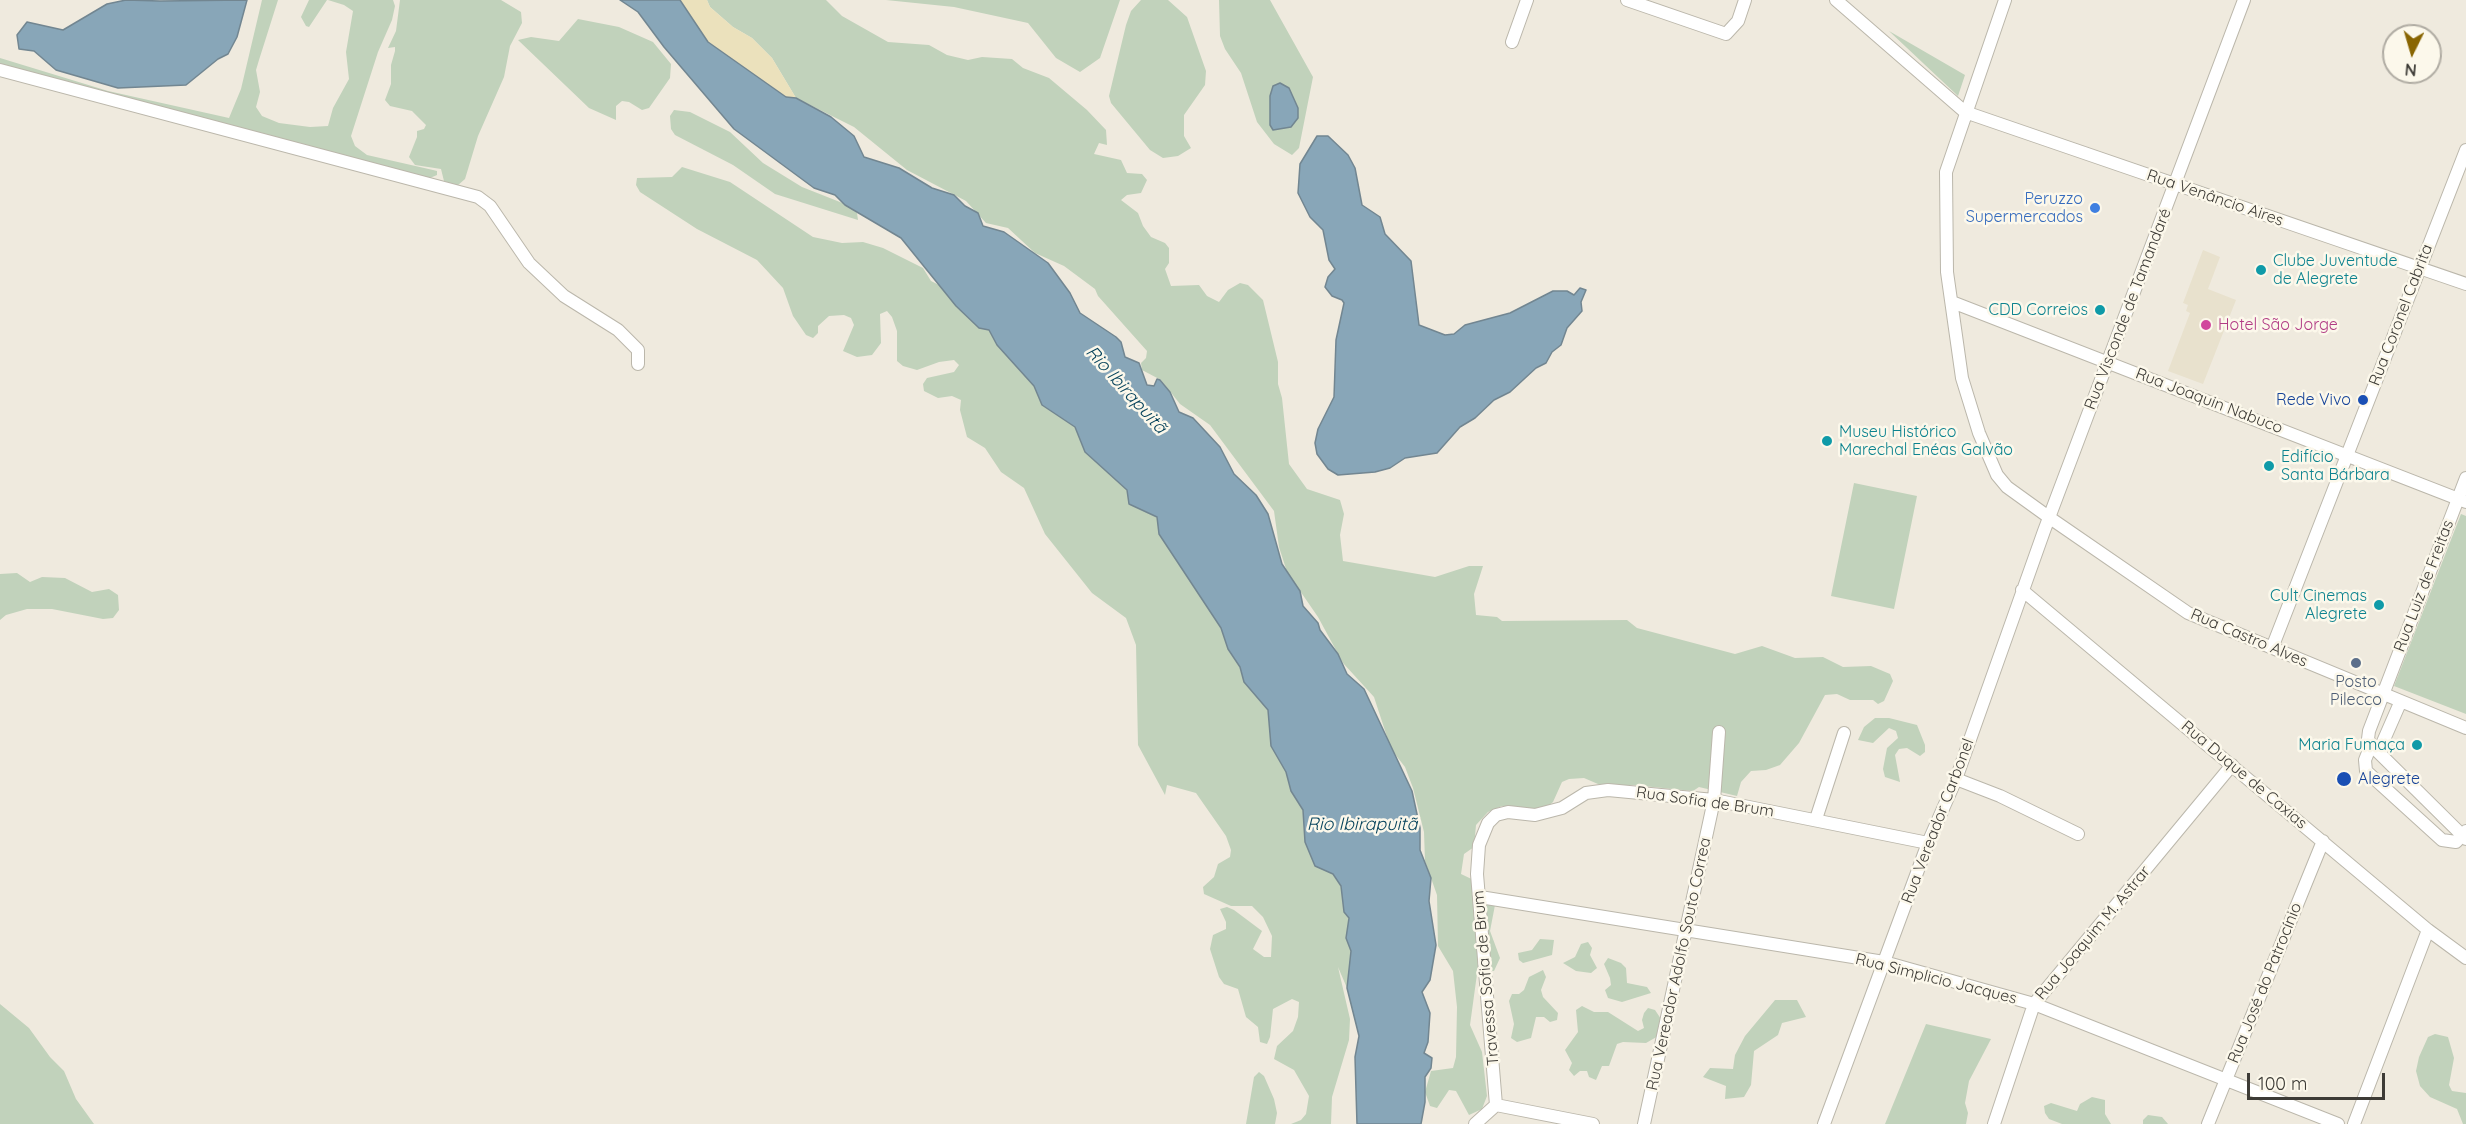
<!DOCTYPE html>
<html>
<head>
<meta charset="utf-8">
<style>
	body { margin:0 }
	#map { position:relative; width:2466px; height:1124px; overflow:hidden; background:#efeade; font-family:Quicksand,sans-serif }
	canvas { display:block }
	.north { position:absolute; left:2382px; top:24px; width:60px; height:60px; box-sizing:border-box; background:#fcf8eb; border:2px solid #b0aca3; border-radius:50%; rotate:185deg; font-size:16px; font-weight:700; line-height:24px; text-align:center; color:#3d3b36 }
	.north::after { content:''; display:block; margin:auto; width:21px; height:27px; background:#896502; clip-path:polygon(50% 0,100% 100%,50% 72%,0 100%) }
	.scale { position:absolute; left:2247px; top:1073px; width:138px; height:27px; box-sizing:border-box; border:3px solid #3d3b36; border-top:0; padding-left:8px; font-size:18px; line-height:21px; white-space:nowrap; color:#3d3b36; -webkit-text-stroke:4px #fcf8eb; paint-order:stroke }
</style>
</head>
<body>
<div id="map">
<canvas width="2466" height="1124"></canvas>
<div class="north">N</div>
<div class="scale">100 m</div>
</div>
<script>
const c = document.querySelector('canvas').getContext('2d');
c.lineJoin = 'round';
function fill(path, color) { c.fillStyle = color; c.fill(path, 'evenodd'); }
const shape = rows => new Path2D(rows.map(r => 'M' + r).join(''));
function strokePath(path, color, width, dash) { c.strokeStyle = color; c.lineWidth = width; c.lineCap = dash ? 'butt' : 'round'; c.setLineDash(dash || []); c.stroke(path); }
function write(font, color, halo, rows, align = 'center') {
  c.font = font + ' Quicksand,sans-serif'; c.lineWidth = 5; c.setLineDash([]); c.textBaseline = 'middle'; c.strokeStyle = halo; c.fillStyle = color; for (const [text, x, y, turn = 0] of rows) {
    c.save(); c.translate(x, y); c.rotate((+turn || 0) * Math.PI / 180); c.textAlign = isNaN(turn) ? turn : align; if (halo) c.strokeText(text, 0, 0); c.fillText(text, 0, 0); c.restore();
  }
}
fill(shape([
	[2203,250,2220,257,2208,289,2236,300,2203,384,2168,371,2190,313,2186,311,2188,305,2183,303]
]), '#e8e1cd');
fill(shape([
	[262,0,278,0,259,60,256,70,260,92,256,107,262,116,279,123,310,127,328,126,333,108,349,79,346,52,353,11,344,5,328,0,393,0,395,6,392,20,378,52,351,136,355,146,367,155,433,170,437,171,437,175,430,178,0,65,0,58,108,91,229,118,241,89],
	[309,0,327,0,309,27,306,26,301,17],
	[400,0,501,0,521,12,522,23,510,46,504,77,478,136,465,179,457,186,444,181,441,169,415,165,409,157,417,137,417,131,424,129,426,125,412,111,390,106,385,100,391,84,391,65,395,51,395,47,388,48,396,31],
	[707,0,826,0,842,16,888,42,929,45,947,55,968,60,982,57,1012,59,1023,68,1049,78,1087,110,1106,130,1107,145,1099,143,1094,154,1121,160,1127,173,1142,174,1147,180,1141,193,1127,195,1121,200,1138,213,1143,226,1151,237,1165,243,1169,248,1169,263,1165,269,1171,286,1199,285,1207,296,1219,302,1228,290,1240,283,1248,285,1263,300,1278,362,1278,384,1282,398,1289,464,1307,489,1340,500,1344,514,1340,535,1343,561,1435,577,1469,566,1483,566,1474,594,1476,615,1497,617,1502,621,1627,620,1637,628,1735,654,1762,646,1795,658,1823,657,1843,667,1871,666,1890,674,1893,681,1884,701,1878,704,1873,700,1850,700,1837,694,1825,695,1799,743,1780,765,1766,770,1751,771,1741,782,1737,796,1699,787,1693,791,1633,785,1605,787,1584,778,1569,779,1562,782,1553,802,1547,807,1532,810,1502,806,1488,812,1476,825,1474,847,1464,854,1461,874,1482,884,1480,891,1495,905,1490,931,1500,958,1494,971,1487,970,1481,976,1477,974,1470,1025,1482,1052,1487,1096,1482,1109,1469,1115,1456,1091,1449,1090,1437,1108,1430,1106,1425,1092,1431,1071,1453,1068,1456,1057,1457,1007,1453,971,1438,946,1437,895,1425,861,1424,832,1413,788,1405,767,1391,749,1374,697,1343,663,1318,617,1287,572,1279,547,1274,511,1210,425,1180,404,1161,380,1142,370,1141,363,1146,358,1147,351,1098,296,1095,289,1064,266,1035,253,1008,228,986,223,966,201,907,170,854,127,796,98,772,58,752,38,733,27,710,7],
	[886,0,1120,0,1100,58,1080,72,1056,58,1028,23,954,7],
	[1141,0,1168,0,1187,17,1206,71,1205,85,1184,115,1184,136,1191,148,1178,156,1163,158,1150,150,1111,103,1109,96,1126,25,1131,11],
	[1219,0,1270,0,1313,77,1299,148,1292,155,1274,144,1257,122,1241,73,1225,49,1220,36],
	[578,19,619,27,653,42,671,64,670,78,649,108,642,110,629,102,622,101,616,106,616,120,589,108,518,40,531,37,559,41],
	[1889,31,1965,75,1958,96],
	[674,110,690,112,730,132,763,163,802,187,845,204,857,213,858,220,775,194,733,165,675,135,671,129,670,116],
	[682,167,730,182,813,237,842,243,863,242,883,248,923,268,931,281,941,286,956,306,979,328,989,330,997,345,1034,386,1042,405,1075,427,1085,452,1157,517,1159,534,1221,628,1228,649,1240,667,1244,682,1268,710,1271,746,1286,772,1291,791,1303,810,1305,842,1315,866,1333,874,1341,886,1344,912,1349,918,1346,938,1351,951,1347,988,1338,967,1350,1019,1349,1040,1332,1097,1331,1124,1291,1124,1301,1120,1306,1114,1309,1096,1294,1070,1274,1059,1277,1046,1293,1031,1298,1017,1299,1002,1292,999,1273,1009,1270,1037,1267,1044,1260,1042,1258,1027,1246,1017,1238,989,1224,984,1219,977,1210,949,1213,935,1226,929,1226,922,1220,909,1227,907,1234,910,1262,931,1253,949,1264,957,1271,957,1272,936,1263,917,1252,906,1231,906,1204,894,1203,887,1214,877,1218,864,1230,857,1231,850,1226,836,1196,793,1167,785,1165,795,1138,745,1136,645,1126,618,1092,593,1045,534,1024,488,1001,472,985,448,967,437,960,410,961,400,952,396,938,398,924,391,923,384,927,378,954,372,959,365,954,360,939,362,917,370,903,366,897,361,897,331,892,317,887,311,880,314,881,343,872,355,857,357,843,351,854,325,851,318,844,315,829,316,818,326,818,333,813,338,806,335,793,316,783,288,757,260,697,229,640,192,636,185,637,178,672,177],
	[1854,483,1917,496,1894,609,1831,596],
	[2461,514,2466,516,2466,714,2394,686],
	[17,573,30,582,42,577,65,578,92,592,109,589,118,595,119,610,113,618,103,619,52,609,27,609,6,615,0,620,0,574],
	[1875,718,1889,718,1917,725,1925,745,1925,752,1920,756,1907,748,1899,749,1895,755,1900,782,1885,777,1883,769,1887,748,1898,738,1896,731,1889,728,1873,743,1858,740,1864,727],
	[1540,939,1554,940,1552,955,1523,963,1519,960,1518,953,1532,950],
	[1588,942,1592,948,1590,955,1597,968,1591,973,1576,971,1563,963,1575,957,1581,944],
	[1608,958,1621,963,1626,968,1627,983,1647,987,1651,993,1622,1002,1608,998,1605,990,1611,985,1610,978,1604,964],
	[1543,970,1546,977,1541,990,1543,997,1558,1013,1557,1020,1550,1022,1544,1017,1536,1017,1531,1038,1517,1042,1511,1038,1514,1024,1509,1001,1512,994,1519,994,1524,990,1529,977],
	[1775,1000,1797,1000,1806,1017,1782,1023,1778,1035,1754,1051,1751,1085,1744,1097,1725,1099,1726,1086,1703,1077,1710,1068,1733,1069,1735,1055,1745,1036],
	[0,1004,29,1028,50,1057,64,1071,76,1099,94,1124,0,1124],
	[1582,1006,1594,1012,1608,1012,1638,1031,1644,1028,1642,1020,1644,1013,1648,1008,1655,1010,1663,1022,1660,1035,1646,1043,1623,1042,1617,1044,1609,1066,1602,1066,1596,1080,1589,1077,1587,1071,1580,1071,1574,1076,1569,1070,1572,1063,1565,1050,1578,1032,1576,1010],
	[1926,1024,1991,1039,1969,1081,1965,1103,1968,1113,1966,1124,1885,1124],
	[2435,1034,2448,1037,2454,1058,2449,1085,2452,1091,2466,1093,2466,1124,2463,1124,2457,1109,2430,1097,2420,1086,2416,1071,2419,1057,2428,1037],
	[1259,1072,1264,1076,1274,1099,1277,1113,1275,1124,1246,1124,1254,1077],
	[2092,1097,2105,1100,2105,1114,2111,1124,2062,1124,2049,1119,2045,1113,2044,1106,2051,1103,2077,1111,2080,1104],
	[2148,1115,2162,1117,2168,1124,2143,1124,2143,1120]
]), '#c1d2bb');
fill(shape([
	[680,0,707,0,710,7,733,27,752,38,772,58,796,98,786,97,708,42]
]), '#ebe1bc');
const water = shape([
	[126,0,160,1,247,0,237,37,228,54,218,59,186,85,118,88,56,70,34,51,19,49,17,35,27,22,63,30,107,4,126,0],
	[620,0,680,0,708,42,786,97,796,98,831,117,854,136,864,157,899,168,932,188,954,195,965,206,978,213,983,226,1004,232,1048,263,1070,293,1080,313,1116,337,1121,342,1125,357,1139,363,1147,385,1154,386,1157,379,1160,380,1170,392,1179,412,1193,418,1220,447,1234,474,1256,495,1268,514,1282,564,1300,591,1303,606,1318,623,1320,630,1338,654,1347,674,1364,689,1412,791,1420,828,1420,850,1431,878,1429,901,1436,945,1430,980,1422,992,1430,1013,1428,1042,1424,1053,1432,1058,1431,1068,1425,1077,1425,1102,1421,1124,1357,1124,1355,1057,1359,1036,1347,988,1351,951,1346,938,1349,918,1344,912,1341,886,1333,874,1315,866,1305,842,1303,810,1291,791,1286,772,1271,746,1268,710,1244,682,1240,667,1228,649,1221,628,1159,534,1157,517,1129,504,1127,490,1085,452,1075,427,1042,405,1034,386,997,345,989,330,979,328,956,306,901,238,845,205,835,195,814,188,734,129,664,47,638,12,620,0],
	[1280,83,1289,88,1298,108,1298,118,1291,127,1273,130,1270,125,1270,96,1273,86,1280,83],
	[1317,136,1328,136,1348,155,1355,168,1362,205,1380,217,1385,234,1411,261,1419,325,1445,335,1454,334,1465,325,1510,313,1553,291,1567,291,1574,295,1580,288,1586,290,1581,302,1582,311,1567,328,1561,345,1552,352,1546,363,1536,368,1510,392,1494,400,1475,418,1460,427,1437,453,1405,458,1390,468,1375,472,1338,475,1328,469,1317,454,1315,443,1318,429,1334,397,1336,340,1344,303,1342,300,1332,296,1325,287,1328,277,1335,269,1329,260,1323,230,1310,217,1298,193,1300,164,1317,136]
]);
fill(water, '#88a6b8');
strokePath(water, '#728691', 1.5);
const minor = shape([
	[1627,0,1726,34,1738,21,1745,0],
	[1836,0,1965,112,2466,284],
	[2005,0,1946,172,1947,272,1962,378,1979,433,1997,475,2007,487,2050,518,2188,613,2466,728],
	[1512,42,1527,0],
	[0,70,478,197,490,206,529,263,564,296,618,330,638,350,638,364],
	[1952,302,2466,502],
	[2466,478,2369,731,2368,739,2371,745,2466,839],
	[2022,590,2428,930,2466,958],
	[2272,648,2466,150],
	[2371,745,2365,760,2366,771,2442,840,2456,842,2466,831],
	[2379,751,2400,703],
	[1956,779,2000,796,2078,834],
	[1816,819,1844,733],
	[1480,897,1884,962,2034,1004,2338,1124],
	[1496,1105,1593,1124],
	[1475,1124,1496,1105,1477,874,1479,845,1488,823,1496,815,1508,812,1535,815,1562,808,1586,793,1608,790,1714,800,1928,843],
	[1644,1124,1714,800,1719,732],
	[1824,1124,1928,843,1956,779,2044,531,2244,0],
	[1994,1124,2034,1004,2232,765],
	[2208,1124,2323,841],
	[2354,1124,2428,930]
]);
strokePath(minor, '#bbb7ab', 14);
strokePath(minor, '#fff', 12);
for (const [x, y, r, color] of [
	[2095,208,6,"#3f7fe0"],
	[2261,270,6,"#0f9aa8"],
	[2100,310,6,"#0f9aa8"],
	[2206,325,6,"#d1479c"],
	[2363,400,6,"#1a4fb4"],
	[1827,441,6,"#0f9aa8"],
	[2269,466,6,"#0f9aa8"],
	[2379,605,6,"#0f9aa8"],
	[2356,663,6,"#5c6f8a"],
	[2417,745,6,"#0f9aa8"],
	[2344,779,8,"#1a4fb4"]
]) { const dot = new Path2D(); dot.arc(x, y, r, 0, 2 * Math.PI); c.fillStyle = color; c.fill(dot); strokePath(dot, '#fcf8eb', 2); }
write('16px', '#3d3b36', '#fcf8eb', [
	["Rua Venâncio Aires",2215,198,19],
	["Rua Visconde de Tamandaré",2128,309,-69],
	["Rua Coronel Cabrita",2401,315,-69],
	["Rua Joaquin Nabuco",2209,401,21],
	["Rua Luiz de Freitas",2424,586,-69],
	["Rua Castro Alves",2249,638,23],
	["Rua Duque de Caxias",2244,775,40],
	["Rua Sofia de Brum",1705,802,8],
	["Rua Vereador Carbonel",1938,821,-69],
	["Rua Joaquim M. Astrar",2093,933,-50],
	["Rua Vereador Adolfo Souto Correa",1679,964,-78],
	["Travessa Sofia de Brum",1486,978,-95],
	["Rua Simplicio Jacques",1936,979,14],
	["Rua José do Patrocínio",2265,983,-68]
]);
write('16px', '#366cbe', '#fcf8eb', [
	["Peruzzo",2083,199],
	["Supermercados",2083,217]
], 'right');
write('16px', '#0d838f', '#fcf8eb', [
	["Clube Juventude",2273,261],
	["de Alegrete",2273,279],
	["CDD Correios",2088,310,"right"],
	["Museu Histórico",1839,432],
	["Marechal Enéas Galvão",1839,450],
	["Edifício",2281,457],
	["Santa Bárbara",2281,475],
	["Cult Cinemas",2367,596,"right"],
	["Alegrete",2367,614,"right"],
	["Maria Fumaça",2405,745,"right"]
], 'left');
write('16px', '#b23c85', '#fcf8eb', [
	["Hotel São Jorge",2218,325]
], 'left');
write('16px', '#164399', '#fcf8eb', [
	["Rede Vivo",2351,400],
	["Alegrete",2358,779,"left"]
], 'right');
write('16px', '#4e5e75', '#fcf8eb', [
	["Posto",2356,682],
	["Pilecco",2356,700]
]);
write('italic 18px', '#003f59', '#fcf8eb', [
	["Rio Ibirapuitã",1126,390,48],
	["Rio Ibirapuitã",1362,825]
]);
</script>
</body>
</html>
